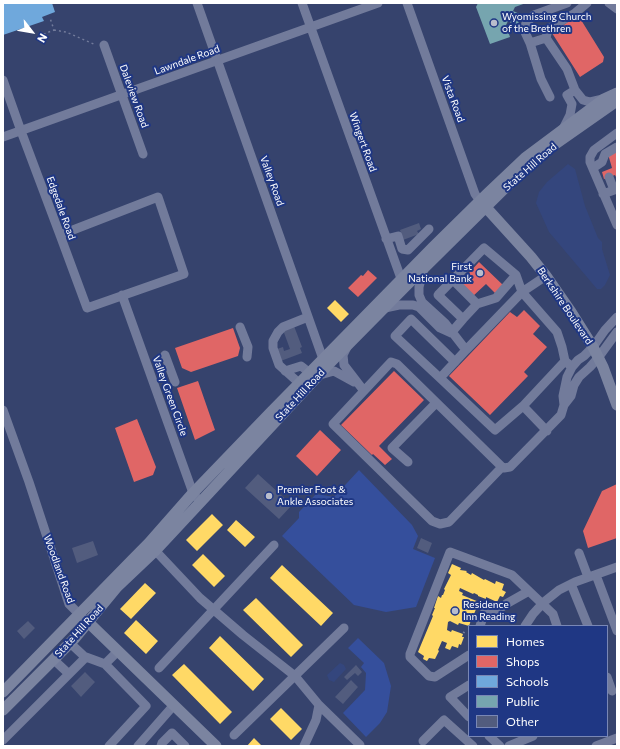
<!DOCTYPE html>
<html>
<head>
<meta charset="utf-8">
<style>
	body { margin:0 }
	#map { position:relative; width:620px; height:749px; overflow:hidden; background:#36436d; font-family:Commissioner,sans-serif }
	canvas { display:block }
	.frame { position:absolute; inset:0; border:4px solid #fff; pointer-events:none }
	.legend { position:absolute; left:468px; top:625px; width:140px; height:112px; box-sizing:border-box; background:#1f3784; border:1px solid #7987b5; margin:0; padding:5px 7px; list-style:none; font-size:12px; color:#fff }
	.legend li { display:flex; align-items:center; gap:8px; height:20px }
	.legend b { width:20px; border:1px solid #7987b5 }
	.north { position:absolute; left:12px; top:12px; width:40px; height:40px; -webkit-text-stroke:3px #1f3784; paint-order:stroke; rotate:121deg; font-size:11px; font-weight:700; line-height:16px; text-align:center; color:#fff }
	.north::after { content:''; display:block; margin:auto; width:14px; height:18px; background:#fff; clip-path:polygon(50% 0,100% 100%,50% 72%,0 100%) }
</style>
</head>
<body>
<div id="map">
<canvas width="620" height="749"></canvas>
<div class="frame"></div>
<ul class="legend">
<li><b style="height:11px;background:#ffd966"></b>Homes</li>
<li><b style="height:11px;background:#e06666"></b>Shops</li>
<li><b style="height:11px;background:#6fa8dc"></b>Schools</li>
<li><b style="height:11px;background:#76a5af"></b>Public</li>
<li><b style="height:11px;background:#525c7e"></b>Other</li>
</ul>
<div class="north">N</div>
</div>
<script>
const c = document.querySelector('canvas').getContext('2d');
c.lineJoin = 'round';
function fill(path, color) { c.fillStyle = color; c.fill(path, 'evenodd'); }
const shape = rows => new Path2D(rows.map(r => 'M' + r).join(''));
function strokePath(path, color, width, dash) { c.strokeStyle = color; c.lineWidth = width; c.lineCap = dash ? 'butt' : 'round'; c.setLineDash(dash || []); c.stroke(path); }
function write(font, color, halo, rows, align = 'center') {
  c.font = font + ' Commissioner,sans-serif'; c.lineWidth = 4; c.setLineDash([]); c.textBaseline = 'middle'; c.strokeStyle = halo; c.fillStyle = color; for (const [text, x, y, turn = 0] of rows) {
    c.save(); c.translate(x, y); c.rotate((+turn || 0) * Math.PI / 180); c.textAlign = isNaN(turn) ? turn : align; if (halo) c.strokeText(text, 0, 0); c.fillText(text, 0, 0); c.restore();
  }
}
fill(shape([
	[359,470,412,525,418,536,413,549,435,558,416,607,386,612,354,605,282,536,299,518,299,512,316,494,334,497],
	[358,638,384,663,391,686,387,712,380,723,366,737,343,713,365,690,366,673,361,667,364,663,348,648]
]), '#354f9c');
fill(shape([
	[568,164,575,169,585,206,598,238,602,242,602,249,610,275,605,285,601,289,597,289,549,232,536,203,539,192,547,182],
	[340,663,344,665,346,669,334,682,329,680,327,675]
]), '#34467d');
fill(shape([
	[335,300,349,314,341,322,327,308],
	[212,514,223,525,197,551,186,540],
	[236,520,255,537,245,547,227,530],
	[203,554,225,576,214,587,192,565],
	[452,564,461,568,460,570,467,571,466,572,471,575,472,573,484,580,485,579,495,584,496,581,504,584,502,590,506,592,503,597,500,596,497,602,486,597,486,599,478,596,478,595,474,593,473,594,460,588,459,591,463,593,462,595,479,602,474,614,477,615,475,621,471,620,469,626,459,623,458,625,450,621,448,622,447,630,451,632,452,630,463,634,462,637,464,637,461,645,459,644,458,648,452,646,450,650,445,648,447,643,442,641,438,650,439,651,435,659,429,658,427,661,423,659,424,656,418,652,433,616,432,615,435,608,434,608,438,596,441,598,442,595,443,595,445,590,444,589,451,575,448,573],
	[282,565,333,613,321,626,270,578],
	[145,583,156,593,131,619,120,609],
	[256,598,303,645,291,657,243,610],
	[136,620,158,641,146,654,124,633],
	[220,636,264,679,253,691,209,648],
	[184,664,232,712,220,724,172,675],
	[281,708,302,729,291,740,270,719],
	[254,738,262,746,247,746]
]), '#ffd966');
fill(shape([
	[578,15,604,57,603,62,580,77,552,33],
	[617,151,617,179,615,175,604,179,602,172,612,168,608,154],
	[479,262,504,286,496,294,486,284,472,297,459,284],
	[368,270,377,278,358,297,348,288,361,275,363,276],
	[524,310,540,326,533,334,547,347,524,372,528,376,490,415,449,376,510,312,517,317],
	[233,328,240,348,238,356,191,372,182,368,175,348],
	[394,371,424,400,379,446,392,459,385,465,373,454,372,455,341,425],
	[198,381,215,430,195,440,177,388],
	[137,419,156,467,153,475,134,482,115,428],
	[320,430,341,450,317,476,296,456],
	[617,484,617,538,588,548,583,531,602,491]
]), '#e06666');
fill(shape([
	[3,3,52,3,55,12,42,17,44,21,3,35]
]), '#6fa8dc');
fill(shape([
	[478,3,526,3,515,7,513,11,522,15,517,26,508,21,506,25,510,37,490,44,476,7]
]), '#76a5af');
fill(shape([
	[419,223,421,229,417,231,419,234,403,240,400,230],
	[294,326,302,347,300,348,302,353,278,362,274,350,283,347,284,351,290,349,283,330],
	[258,474,292,505,279,519,245,488],
	[421,538,432,543,428,553,417,548],
	[93,541,98,555,77,563,72,548],
	[28,621,35,628,24,639,17,631],
	[356,665,362,672,358,676,355,673,347,680,344,677],
	[85,672,95,682,81,697,71,686],
	[351,680,358,687,343,704,335,697]
]), '#525c7e');
strokePath(shape([
	[54,30,66,32,96,45],
	[39,36,54,30,50,18],
	[463,632,465,633]
]), '#727b9b', 1.5, [2, 3]);
strokePath(shape([
	[197,3,323,359,327,362],
	[302,3,403,284],
	[407,3,475,194,480,201],
	[609,3,617,9],
	[546,38,567,69,575,90,567,95,572,104,570,115,563,129],
	[546,38,530,43,541,79,550,97],
	[546,38,548,29,575,13,587,3],
	[530,43,524,30,526,23,534,15,567,3],
	[104,45,143,154],
	[3,80,21,131,60,235,87,308,184,274,158,197,60,235],
	[575,90,583,100,590,102,603,99],
	[617,133,594,150,590,157,590,162,617,225],
	[3,137,378,3],
	[593,168,602,162,605,154,617,147],
	[609,177,614,190],
	[603,194,617,189],
	[386,239,398,236,402,249,408,250,429,229],
	[424,268,419,287,419,295,422,302,445,323,466,350,440,378,495,430,523,406,547,431],
	[453,280,477,304],
	[122,295,193,493,200,502],
	[385,308,399,305,413,305,419,307,440,328,451,333],
	[463,319,477,304,496,298,516,275],
	[240,327,248,347,247,357],
	[451,333,463,319,438,295,484,248,516,275,522,292,557,332,562,347,565,361,572,367],
	[347,347,343,355,344,365,364,391],
	[466,350,522,292,546,276],
	[165,355,175,382],
	[285,371,301,366,310,373],
	[320,375,334,371,354,382],
	[440,378,395,336,411,319,455,362],
	[299,383,279,365,273,348,273,341,278,332,283,327,308,317],
	[564,405,563,396,567,377,572,367,578,360,584,356,593,347,605,330,617,317],
	[523,406,565,361],
	[3,410,29,482,69,604,83,618],
	[408,462,392,448,436,403],
	[502,467,449,522,440,524,432,521,333,424,391,362,397,364,500,465,502,467,504,468,510,467,561,415,564,405,571,396,574,385,579,377,590,367,598,358,617,332],
	[151,546,200,598,243,635,295,676,319,705,316,720,304,746],
	[579,553,588,577],
	[596,575,617,631],
	[571,584,588,626],
	[480,626,485,611,497,611,506,604,529,591],
	[525,626,533,614,544,602,559,590,575,582,617,567],
	[70,643,85,657],
	[469,655,435,677,429,676,410,657,410,654,450,552,512,575,553,614,557,626],
	[54,660,69,674,86,657,105,664,118,651],
	[105,664,146,706,109,746],
	[159,668,274,545],
	[607,677,612,691],
	[469,685,450,697,469,717],
	[319,705,360,745],
	[234,735,344,628],
	[489,736,500,746],
	[3,740,69,674],
	[423,741,444,720,473,746],
	[138,746,174,705],
	[161,746,162,743,172,733,185,746],
	[509,746,533,736],
	[596,746,617,738]
]), '#727b9b', 9);
strokePath(shape([
	[482,203,531,257,546,276,571,312,593,347,603,367,617,405],
	[88,622,216,746],
	[3,692,132,560,149,543,193,493,270,413,433,247,486,195,525,158,604,99,617,93],
	[3,710,75,638,117,587,155,551,329,364,405,287,514,179,544,152,617,101]
]), '#7b84a0', 11);
for (const [x, y, r, color] of [
	[494,23,4,"#b9bdcc"],
	[480,273,4,"#b9bdcc"],
	[269,496,4,"#b9bdcc"],
	[455,611,4,"#b9bdcc"]
]) { const dot = new Path2D(); dot.arc(x, y, r, 0, 2 * Math.PI); c.fillStyle = color; c.fill(dot); strokePath(dot, '#1f3784', 1.5); }
write('10px', '#fff', '#1f3784', [
	["Wyomissing Church",502,17],
	["of the Brethren",502,29],
	["First",472,267,"right"],
	["National Bank",472,279,"right"],
	["Premier Foot &",277,490],
	["Ankle Associates",277,502],
	["Residence",463,605],
	["Inn Reading",463,617]
], 'left');
write('10px', '#fff', '#1f3784', [
	["Lawndale Road",187,60,-20],
	["Daleview Road",134,96,70],
	["Vista Road",453,99,70],
	["Wingert Road",363,142,70],
	["State Hill Road",530,167,-41],
	["Valley Road",272,181,70],
	["Edgedale Road",61,208,70],
	["Berkshire Boulevard",565,306,56],
	["State Hill Road",300,395,-47],
	["Valley Green Circle",170,396,70],
	["Woodland Road",59,569,70],
	["State Hill Road",79,631,-48]
]);
</script>
</body>
</html>
